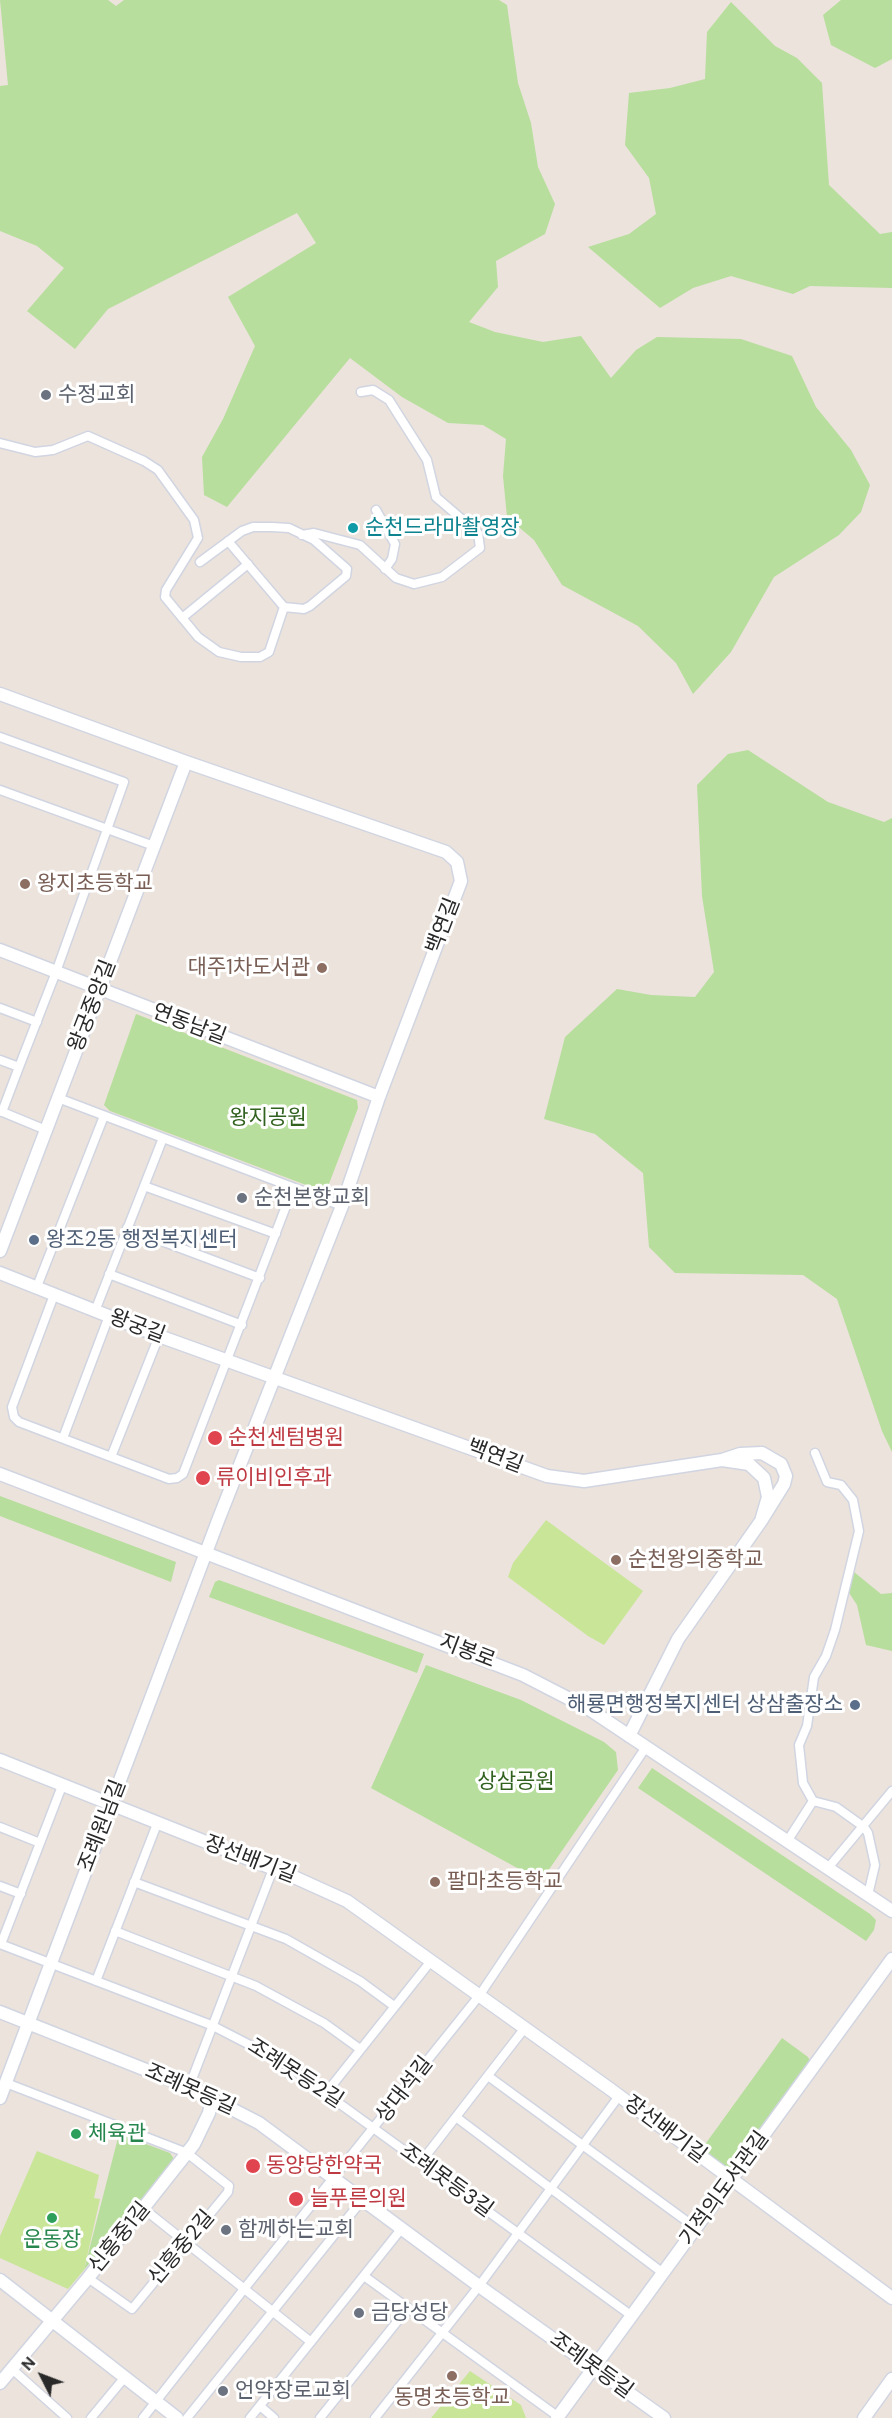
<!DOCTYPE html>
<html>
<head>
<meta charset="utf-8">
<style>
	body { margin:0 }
	#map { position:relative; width:892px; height:2418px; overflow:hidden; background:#ebe3dc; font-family:"DM Sans",sans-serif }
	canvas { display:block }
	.north { position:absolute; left:12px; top:2346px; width:60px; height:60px; -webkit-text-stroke:4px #fff; paint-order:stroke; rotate:312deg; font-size:16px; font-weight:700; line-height:24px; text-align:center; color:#292929 }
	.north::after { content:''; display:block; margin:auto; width:21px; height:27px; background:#292929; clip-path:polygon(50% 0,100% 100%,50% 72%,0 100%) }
</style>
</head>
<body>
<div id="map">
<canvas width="892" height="2418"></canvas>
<div class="north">N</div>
</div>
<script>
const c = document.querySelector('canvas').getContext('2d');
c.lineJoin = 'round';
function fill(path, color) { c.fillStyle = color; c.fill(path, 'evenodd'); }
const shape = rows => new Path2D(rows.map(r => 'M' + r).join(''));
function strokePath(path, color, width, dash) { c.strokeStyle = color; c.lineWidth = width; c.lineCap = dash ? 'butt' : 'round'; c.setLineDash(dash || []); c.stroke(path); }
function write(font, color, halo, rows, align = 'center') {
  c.font = font + ' "DM Sans","Noto Sans KR",sans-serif'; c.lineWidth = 6; c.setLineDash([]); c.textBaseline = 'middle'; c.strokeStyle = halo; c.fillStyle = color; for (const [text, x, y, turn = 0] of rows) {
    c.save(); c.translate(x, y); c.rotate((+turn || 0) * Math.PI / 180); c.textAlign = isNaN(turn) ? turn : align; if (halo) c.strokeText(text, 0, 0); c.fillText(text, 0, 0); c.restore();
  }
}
fill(shape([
	[0,0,108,0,116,6,124,0,499,0,507,5,518,83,531,123,538,167,555,204,545,234,496,261,498,287,469,322,495,332,543,342,581,336,611,378,636,350,657,337,741,339,792,356,816,407,851,450,870,485,861,512,839,535,774,577,731,652,693,694,676,663,638,626,562,585,534,540,507,517,503,476,506,439,483,425,448,423,402,397,350,358,227,507,204,495,202,457,223,419,255,346,228,297,316,243,297,213,108,309,75,349,27,311,64,268,37,246,0,231,0,86,8,85],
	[841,0,892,0,892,59,875,68,831,45,823,15],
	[731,2,775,46,797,58,822,83,829,185,880,234,892,232,892,288,810,286,793,294,731,276,693,288,660,308,588,247,629,234,656,214,649,178,625,145,629,93,670,88,705,79,707,32],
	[748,750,828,802,884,822,892,818,892,1452,882,1431,837,1299,803,1275,675,1273,649,1247,643,1173,595,1134,544,1119,565,1037,617,989,651,995,695,997,714,972,702,896,697,785,728,754],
	[136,1014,357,1100,358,1108,327,1189,322,1191,110,1111,104,1105],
	[0,1496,176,1562,171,1582,0,1516],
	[854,1572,881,1594,892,1593,892,1651,866,1645,857,1605,846,1588],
	[219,1580,424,1654,417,1673,209,1597,215,1582],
	[426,1665,521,1700,604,1742,616,1752,618,1770,541,1881,371,1788],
	[652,1768,870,1914,876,1920,874,1930,866,1941,638,1788],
	[782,2038,808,2057,811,2063,732,2168,724,2166,701,2150],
	[119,2134,170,2153,174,2159,84,2270]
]), '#b7de9c');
fill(shape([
	[546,1520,643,1591,604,1645,588,1636,508,1577,513,1563],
	[37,2151,99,2175,94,2198,100,2199,84,2270,68,2289,0,2258,0,2236],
	[470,2371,521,2405,526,2418,431,2418]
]), '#c9e598');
const street = shape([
	[0,443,35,452,53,450,88,436,144,461,158,470,194,520,198,538,166,590,165,597,198,637,219,652,241,657,260,657,269,652,284,607,304,609,310,606,346,576,347,569,314,540,289,528,272,527,253,527,242,531,200,562],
	[376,510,395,544,392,559,385,569],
	[302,535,314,533,360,545,396,578,414,584,442,577,480,548,478,533,436,497,427,460,389,400,373,390,361,392],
	[228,541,284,607],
	[182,618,248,564],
	[0,737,124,782,56,972,19,1067,0,1060],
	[0,790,154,846],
	[0,1008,37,1022],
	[58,1098,342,1206],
	[0,1111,46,1130],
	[2,1112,19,1067],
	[144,1186,276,1234],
	[127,1228,260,1278],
	[109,1274,242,1325],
	[36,1289,104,1116],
	[54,1295,12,1407,14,1417,19,1422,169,1479,177,1478,183,1474,293,1188],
	[95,1311,163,1138],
	[63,1438,109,1316],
	[111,1457,159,1336],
	[813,1801,836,1807,864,1827,868,1833,875,1865,868,1895],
	[0,1827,40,1843],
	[788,1840,813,1801,803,1783,799,1745,807,1726,814,1677,826,1656,835,1630,859,1531,853,1500,841,1485,827,1482,815,1453],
	[828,1868,892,1791],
	[134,1882,286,1939,360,1981,394,2006],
	[0,1886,21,1894],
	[115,1931,256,1986,324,2023,360,2049],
	[0,1944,211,2025,281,2061,632,2316],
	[1,1944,62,1786],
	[96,1981,157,1824],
	[488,2076,696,2228],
	[6,2083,187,2153,229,2186,228,2192,132,2309,88,2278],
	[189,2087,273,1869],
	[326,2093,431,1961],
	[456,2117,663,2273],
	[421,2162,524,2029],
	[144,2209,311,2342],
	[364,2276,560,2418],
	[12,2369,67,2418],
	[260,2406,274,2418],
	[91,2418,125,2377],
	[143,2418,244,2289,479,1996,646,1747],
	[187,2418,363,2199],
	[250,2418,402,2228],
	[320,2418,408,2308],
	[375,2418,479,2286,619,2096]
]);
const secondary = shape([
	[0,694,186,762,446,852,457,862,461,881,379,1097,342,1206,219,1518,0,2098],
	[0,950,379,1097],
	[0,1251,186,762],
	[0,1273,159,1336,547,1476,584,1481,722,1460],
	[0,1474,523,1675,589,1709,892,1911],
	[629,1736,678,1639,761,1521,784,1484,786,1476,781,1464,762,1453,740,1454,722,1460,749,1464,764,1478,768,1497,761,1521],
	[0,1760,294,1877,347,1901,610,2089,892,2298],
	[0,2012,189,2087,259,2123,479,2286,664,2418],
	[0,2280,177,2418],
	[0,2383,88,2278,194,2144,209,2113,212,2097],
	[557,2418,892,1959],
	[864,2418,892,2379]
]);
strokePath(street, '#d1d5e1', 11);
strokePath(secondary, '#d1d5e1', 15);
strokePath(street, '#fff', 8);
strokePath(secondary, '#fff', 12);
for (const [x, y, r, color] of [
	[46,395,6,"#6b7280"],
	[353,528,6,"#0f9aa8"],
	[25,884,6,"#8d6e63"],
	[322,968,6,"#8d6e63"],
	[242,1198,6,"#6b7280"],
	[34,1240,6,"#5c6f8a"],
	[215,1438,8,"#e0444e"],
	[203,1478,8,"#e0444e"],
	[616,1560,6,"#8d6e63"],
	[855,1705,6,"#5c6f8a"],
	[435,1882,6,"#8d6e63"],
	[76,2134,6,"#2e9e5b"],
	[253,2166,8,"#e0444e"],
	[296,2199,8,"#e0444e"],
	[52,2218,6,"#2e9e5b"],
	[226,2230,6,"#6b7280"],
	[359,2313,6,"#6b7280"],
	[452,2376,6,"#8d6e63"],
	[223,2391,6,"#6b7280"]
]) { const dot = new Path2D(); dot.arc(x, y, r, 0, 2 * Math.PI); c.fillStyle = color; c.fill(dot); strokePath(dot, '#fff', 2); }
write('21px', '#5b616d', '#fff', [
	["수정교회",58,395],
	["순천본향교회",254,1198],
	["함께하는교회",238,2230],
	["금당성당",371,2313],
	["언약장로교회",235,2391]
], 'left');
write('21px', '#0d838f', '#fff', [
	["순천드라마촬영장",365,528]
], 'left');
write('21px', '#785e54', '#fff', [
	["왕지초등학교",37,884],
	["대주1차도서관",310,968,"right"],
	["순천왕의중학교",628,1560],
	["팔마초등학교",447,1882],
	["동명초등학교",452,2398,"center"]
], 'left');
write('21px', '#292929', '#fff', [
	["백연길",444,926,-69],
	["왕궁중앙길",93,1006,-69],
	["연동남길",189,1025,21],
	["왕궁길",137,1327,21],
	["백연길",495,1457,21],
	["지봉로",467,1652,21],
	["조례원님길",103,1826,-69],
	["장선배기길",250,1860,21],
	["조례못등2길",295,2074,33],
	["조례못등길",190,2090,24],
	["상대석길",405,2090,-52],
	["장선배기길",665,2130,37],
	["조례못등3길",446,2181,36],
	["기적의도서관길",725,2189,-54],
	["신흥중1길",120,2238,-51],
	["신흥중2길",182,2248,-50],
	["조례못등길",591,2366,36]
]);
write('21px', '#31611e', '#fff', [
	["왕지공원",268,1118],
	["상삼공원",516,1782]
]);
write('21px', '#4e5e75', '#fff', [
	["왕조2동 행정복지센터",46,1240],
	["해룡면행정복지센터 상삼출장소",843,1705,"right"]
], 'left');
write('21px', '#be3a42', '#fff', [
	["순천센텀병원",228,1438],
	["류이비인후과",216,1478],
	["동양당한약국",266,2166],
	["늘푸른의원",310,2199]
], 'left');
write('21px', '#27864d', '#fff', [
	["체육관",88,2134],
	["운동장",52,2240,"center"]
], 'left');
</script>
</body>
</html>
